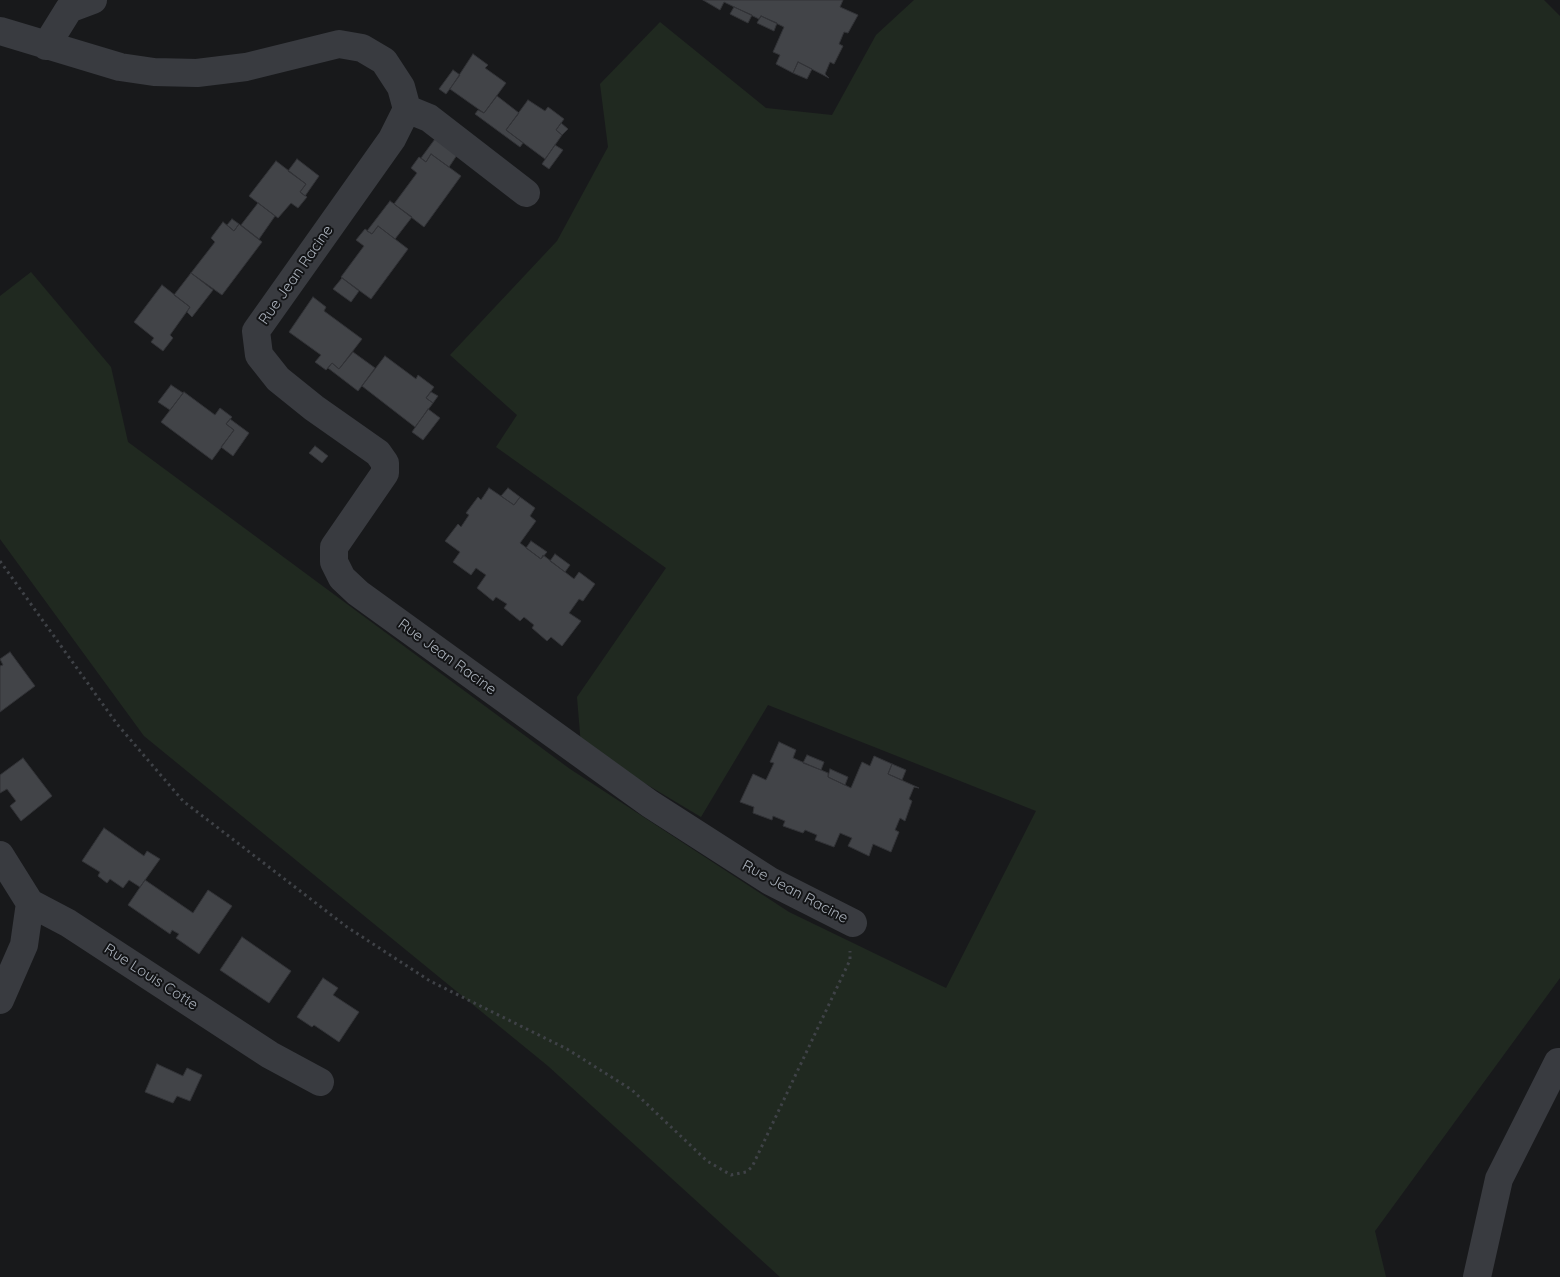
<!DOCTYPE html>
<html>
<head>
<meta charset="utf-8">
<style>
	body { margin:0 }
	canvas { display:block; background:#18191b }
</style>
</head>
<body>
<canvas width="1560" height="1277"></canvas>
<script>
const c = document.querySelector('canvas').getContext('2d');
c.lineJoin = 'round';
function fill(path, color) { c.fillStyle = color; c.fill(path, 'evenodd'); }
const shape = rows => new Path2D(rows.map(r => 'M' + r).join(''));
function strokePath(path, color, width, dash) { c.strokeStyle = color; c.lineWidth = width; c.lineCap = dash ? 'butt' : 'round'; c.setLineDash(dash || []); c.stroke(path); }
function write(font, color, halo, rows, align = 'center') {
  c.font = font + ' Quicksand,sans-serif'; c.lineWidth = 4; c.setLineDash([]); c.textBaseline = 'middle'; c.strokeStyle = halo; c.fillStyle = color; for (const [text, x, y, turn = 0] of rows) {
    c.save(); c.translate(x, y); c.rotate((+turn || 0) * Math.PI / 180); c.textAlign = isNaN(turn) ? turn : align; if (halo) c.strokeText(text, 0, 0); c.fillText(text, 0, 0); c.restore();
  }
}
fill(shape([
	[914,0,1544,0,1560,16,1560,978,1375,1231,1386,1277,780,1277,548,1066,144,736,0,539,0,296,31,272,111,367,128,442,570,769,789,912,946,988,1036,811,768,705,701,817,581,745,577,697,666,568,496,447,517,415,450,355,557,241,608,147,600,84,660,22,766,108,832,115,876,35]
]), '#202920');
const building = shape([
	[703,0,843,0,840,7,858,15,848,33,844,32,839,44,843,46,834,64,830,62,825,74,829,78,798,62,793,73,776,64,780,55,773,52,784,27,761,16,759,19,724,2,720,10,703,0],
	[734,7,752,15,748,23,730,14,734,7],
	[761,16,777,23,774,31,757,23,761,16],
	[473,54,488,65,485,68,506,83,484,113,450,89,473,54],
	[798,62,812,69,807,79,793,73,798,62],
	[453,70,460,75,446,94,439,89,453,70],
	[497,96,519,113,506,130,523,143,520,147,475,114,478,110,484,113,497,96],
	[528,100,545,111,548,107,564,119,556,130,562,135,545,159,506,130,528,100],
	[561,123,568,129,562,135,556,130,561,123],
	[435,139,457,155,449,167,431,154,426,162,421,158,435,139],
	[555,145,563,150,549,169,542,164,555,145],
	[431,154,461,176,424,227,394,204,417,173,411,168,419,157,426,162,431,154],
	[297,159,319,176,305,196,300,192,306,184,288,171,297,159],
	[276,161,306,184,300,192,307,197,298,208,291,203,278,218,249,196,276,161],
	[390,201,412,217,395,239,378,226,372,234,367,231,390,201],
	[258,203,275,216,259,239,241,225,258,203],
	[232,219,239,224,234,231,227,225,232,219],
	[223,222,234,231,239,224,262,242,222,295,191,273,215,242,211,238,223,222],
	[378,226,408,249,371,299,341,277,364,246,356,240,365,229,372,234,378,226],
	[191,273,213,290,192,317,187,312,190,307,174,295,191,273],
	[342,278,359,291,351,302,333,289,342,278],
	[162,285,190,307,170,335,173,338,163,351,151,342,154,338,134,322,162,285],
	[313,297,326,307,324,311,362,339,339,369,332,363,326,370,315,362,321,355,289,332,313,297],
	[353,352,375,368,358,391,328,368,332,363,339,369,353,352],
	[385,356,416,379,418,375,434,387,426,398,433,403,415,427,362,386,385,356],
	[171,385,183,393,170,410,158,402,171,385],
	[184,392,215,415,220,408,232,417,226,424,234,430,212,460,161,422,184,392],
	[431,392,438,396,433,403,426,398,431,392],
	[428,409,440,418,423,440,412,432,428,409],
	[230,419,249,433,233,456,221,447,234,430,226,424,230,419],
	[315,446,328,456,322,463,309,453,315,446],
	[489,488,514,505,520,497,535,508,530,516,536,521,520,543,541,559,543,555,574,579,579,572,595,584,583,601,579,599,569,613,581,621,562,646,551,637,547,641,532,628,534,625,524,617,520,621,504,608,507,604,496,597,493,601,477,588,486,575,476,568,471,575,453,562,460,552,445,541,458,524,461,527,469,515,466,513,478,497,481,500,489,488],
	[508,488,520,497,514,505,501,496,508,488],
	[531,541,547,552,541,559,526,548,531,541],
	[555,554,570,565,565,572,550,561,555,554],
	[10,652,35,686,0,712,0,666,3,665,0,659,10,652],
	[779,742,796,750,793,758,828,773,828,777,851,788,862,762,870,766,874,756,892,764,888,774,919,788,914,787,909,799,912,801,905,821,900,818,895,830,899,832,891,852,873,844,869,856,848,846,852,838,840,833,834,847,815,840,817,835,805,830,803,833,783,826,785,821,773,816,772,820,753,813,754,807,740,802,753,774,766,780,774,763,770,762,779,742],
	[807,755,824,762,821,770,803,763,807,755],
	[23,758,52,796,21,821,10,806,16,801,7,789,0,793,0,775,23,758],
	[892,764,906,770,902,780,888,774,892,764],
	[830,769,848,777,845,785,828,777,830,769],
	[104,828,144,856,147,851,160,859,140,887,129,880,123,888,110,879,107,883,98,876,100,872,82,861,104,828],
	[145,880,193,913,208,890,232,906,199,954,176,938,179,934,172,930,170,934,128,905,145,880],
	[242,937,291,971,269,1003,220,970,242,937],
	[323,978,338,988,333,995,359,1012,339,1042,314,1025,312,1027,297,1017,323,978],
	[157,1064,183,1076,187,1068,202,1075,190,1101,177,1096,173,1103,145,1092,157,1064]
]);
fill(building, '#424448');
strokePath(building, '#323337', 1);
strokePath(shape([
	[0,561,117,724,183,801,347,927,430,981,567,1049,632,1090,707,1161,731,1175,746,1172,752,1167,850,960,850,951]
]), '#3f4247', 3, [2.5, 4]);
strokePath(shape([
	[0,31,120,67,154,72,197,73,246,67,339,44,362,48,384,61,401,87,407,109,392,139,256,331,259,355,278,379,314,408,378,453,385,463,385,473,334,547,334,562,342,578,358,593,650,804,770,881,853,923],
	[46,46,69,9,93,0],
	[407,109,429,118,526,193],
	[0,855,30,903,68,923,270,1055,320,1082],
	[0,1000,24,945,30,903],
	[1477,1277,1499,1179,1558,1062]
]), '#393b40', 28);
write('15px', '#aab1bb', '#131416', [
	["Rue Jean Racine",296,275,-55],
	["Rue Jean Racine",447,657,36],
	["Rue Jean Racine",795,892,28],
	["Rue Louis Cotte",151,977,33]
]);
</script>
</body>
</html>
